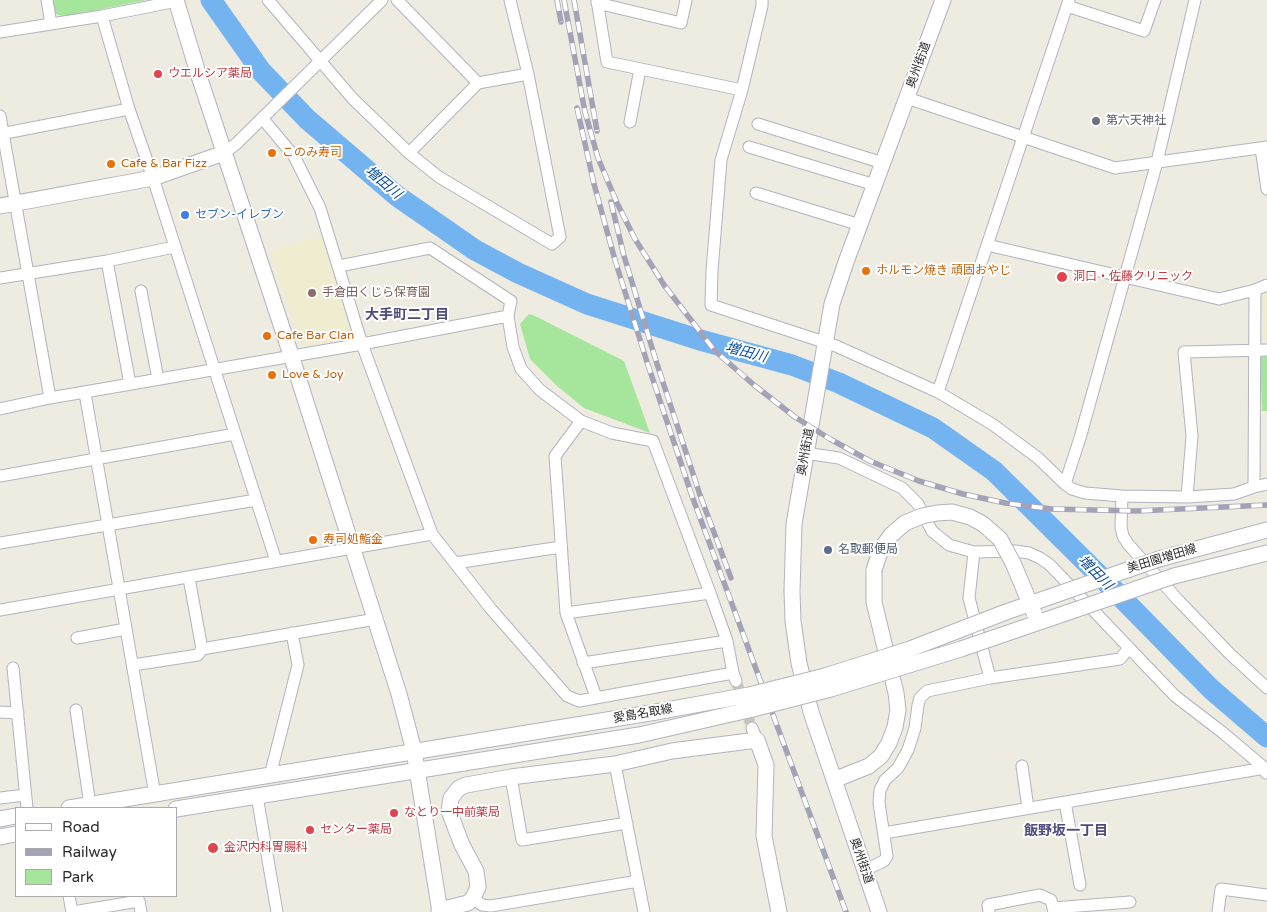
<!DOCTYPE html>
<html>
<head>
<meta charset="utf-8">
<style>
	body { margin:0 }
	#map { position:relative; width:1267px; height:912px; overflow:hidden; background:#eeebe0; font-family:"Varela Round",sans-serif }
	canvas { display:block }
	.legend { position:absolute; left:15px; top:807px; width:162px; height:90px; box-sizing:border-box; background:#fff; border:1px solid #ababab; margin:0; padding:6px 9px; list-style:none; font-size:15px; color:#2d2d2d }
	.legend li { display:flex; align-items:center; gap:10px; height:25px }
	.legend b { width:25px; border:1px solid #ababab }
</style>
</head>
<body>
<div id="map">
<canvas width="1267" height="912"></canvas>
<ul class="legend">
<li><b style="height:6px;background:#fff"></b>Road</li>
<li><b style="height:6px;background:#a3a2b7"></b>Railway</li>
<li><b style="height:14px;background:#a6e59c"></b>Park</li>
</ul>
</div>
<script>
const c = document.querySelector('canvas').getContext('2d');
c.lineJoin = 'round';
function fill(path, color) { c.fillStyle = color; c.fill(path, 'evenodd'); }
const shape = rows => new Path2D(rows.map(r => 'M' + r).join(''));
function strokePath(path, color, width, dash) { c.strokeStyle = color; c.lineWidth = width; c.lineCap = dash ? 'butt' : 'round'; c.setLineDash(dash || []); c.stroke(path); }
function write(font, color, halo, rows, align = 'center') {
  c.font = font + ' "Varela Round","Noto Sans JP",sans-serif'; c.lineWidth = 4; c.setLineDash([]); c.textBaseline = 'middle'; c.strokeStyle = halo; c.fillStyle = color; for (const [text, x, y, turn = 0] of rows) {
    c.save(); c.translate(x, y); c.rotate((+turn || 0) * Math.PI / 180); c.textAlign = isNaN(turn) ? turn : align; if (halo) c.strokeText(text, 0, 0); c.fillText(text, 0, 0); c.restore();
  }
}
fill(shape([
	[324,235,354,335,351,338,306,346,300,343,270,251],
	[1267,293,1267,340,1265,337,1262,300]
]), '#efeccf');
fill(shape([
	[51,0,146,0,64,17,54,13],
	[529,314,535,316,624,361,650,433,584,408,556,385,530,359,520,324],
	[1267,356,1267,411,1262,411,1260,357]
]), '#a6e59c');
fill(shape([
	[1264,725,1267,726,1267,744,1251,729]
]), '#73b4f0');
strokePath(shape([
	[211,0,261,71,307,119,397,196,475,250,518,273,587,304,700,340,792,365,839,383,933,428,994,471,1113,589,1211,689,1267,737]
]), '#73b4f0', 21);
strokePath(shape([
	[736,681,752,728]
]), '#c7c5bc', 11, [11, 5.5]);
const street = shape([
	[47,0,51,24],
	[268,0,353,99,409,153,439,177,552,244,560,237,528,74,510,0],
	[397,0,478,83],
	[597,0,607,62,742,90],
	[762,0,762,6,742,90,721,160,712,271,711,305,836,346,938,392,992,424,1038,458,1065,484,1072,489,1085,493,1122,496,1187,497,1234,494,1254,487,1267,484],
	[597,3,681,23,686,0],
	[1067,6,1144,31,1155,0],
	[102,16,129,109,153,178,276,561],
	[0,32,102,16,177,1],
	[907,98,1115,168,1267,147],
	[0,116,50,398],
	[262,118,294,156,320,208,362,344,432,534,491,609,567,696,579,701,733,673,736,681],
	[630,122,640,69],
	[758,124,883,163],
	[0,134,129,109],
	[749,147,875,185],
	[1261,148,1267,189],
	[224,153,236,144,382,0],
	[409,153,478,83,528,74],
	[756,193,860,225],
	[987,245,1219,299,1255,290],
	[107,261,130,384],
	[339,266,430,248,511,301,508,316,513,347,521,369,540,390,581,421,612,433,653,441,710,593,566,613],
	[0,278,107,261,174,247],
	[141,291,158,379],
	[938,392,1069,0],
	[85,393,155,795],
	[0,409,50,398,362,344,508,316],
	[581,421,555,456,566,613,596,697],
	[805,453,839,458,902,488,918,504,932,531,949,545,974,552,1015,551,1029,553,1040,558,1050,565,1175,696,1222,732,1267,770],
	[0,476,235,434],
	[1065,484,1080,438,1157,162,1195,0],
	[1254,487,1255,290,1267,285],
	[1122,496,1121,527,1123,536,1128,544,1178,600,1230,654,1267,688],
	[1187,497,1192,436,1184,352,1267,350],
	[0,543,256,500],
	[974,552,969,598,990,678],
	[455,563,561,547],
	[189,578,202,649,376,619],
	[710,593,727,641,733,673],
	[0,610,432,534],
	[77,638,126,629],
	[583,663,727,641],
	[133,665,198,655,202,649],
	[13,668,27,808],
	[76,710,90,805],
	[0,712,18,713],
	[752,728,757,740],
	[615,764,644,912],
	[1022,766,1028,808],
	[273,775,272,768,298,665,292,633],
	[511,777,522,840,627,823],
	[257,796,277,912],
	[0,798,25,795],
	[1065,802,1080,885],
	[884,833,1265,768,1266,773],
	[865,870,884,861,887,856,879,803,880,790,885,780,898,768,908,750,915,728,918,705,920,698,927,691,990,678,1120,659,1129,648],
	[69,896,72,912],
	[473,898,482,905,491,906,638,881],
	[1053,908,1130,902],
	[73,912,139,901,141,912],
	[989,912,988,905,1040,895,1051,900,1054,912],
	[1218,912,1221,889,1267,895]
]);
const secondary = shape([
	[176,0,198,73,291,355,399,694,414,751,440,912],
	[0,206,153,178,224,153],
	[1159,559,1267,530],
	[1174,576,1267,553],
	[834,780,869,766,881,756,889,743,895,727,898,710,896,693,874,602,874,570],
	[69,808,656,712,749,695],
	[176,809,639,735,753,709],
	[0,819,16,816],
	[0,837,16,834],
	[439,910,468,903,473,898,478,887,476,871,462,845,449,811,451,798,459,788,466,785,511,777,615,764,672,751,757,740,766,765,764,836,779,912],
	[879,912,811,712,799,663,793,621,792,591,794,524,832,304,846,262,943,0]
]);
strokePath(street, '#b3b3c0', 13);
strokePath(secondary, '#b3b3c0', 17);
strokePath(street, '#fff', 11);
strokePath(secondary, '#fff', 15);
const rail = shape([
	[557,0,561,22],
	[564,0,585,112,598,158,617,203,635,239,664,285,715,351,754,385,795,417,830,439,870,461,919,481,963,494,1005,503,1052,509,1137,511,1267,505],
	[574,0,597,131],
	[577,108,594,184,615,260,647,362,692,496,846,912],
	[611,202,624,256,657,364,700,495,731,578]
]);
strokePath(rail, '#a3a2b7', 5.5);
strokePath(rail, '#fff', 4, [11]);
const secondaryBridge = shape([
	[874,570,881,549,891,535,905,523,922,516,937,513,952,512,970,517,983,524,1000,539,1013,563,1034,613],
	[749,695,825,676,910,649,1006,612,1159,559],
	[753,709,831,689,961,649,1174,576]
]);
strokePath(secondaryBridge, '#b3b3c0', 17, []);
strokePath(secondaryBridge, '#fff', 15);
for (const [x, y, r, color] of [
	[158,74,5,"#e0444e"],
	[1096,121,5,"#6b7280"],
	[272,153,5,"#e8710a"],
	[111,164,5,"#e8710a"],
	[185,215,5,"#3f7fe0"],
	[866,271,5,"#e8710a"],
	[1062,277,6,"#e0444e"],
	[312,293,5,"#8d6e63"],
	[267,336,5,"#e8710a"],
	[272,375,5,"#e8710a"],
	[313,540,5,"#e8710a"],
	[828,550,5,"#5c6f8a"],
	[394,813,5,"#e0444e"],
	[310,830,5,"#e0444e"],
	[213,848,6,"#e0444e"]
]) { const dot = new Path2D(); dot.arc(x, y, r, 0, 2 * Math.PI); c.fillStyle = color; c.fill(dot); strokePath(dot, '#fff', 2); }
write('12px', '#2d2d2d', '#fff', [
	["奥州街道",919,65,-70],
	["奥州街道",806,452,-80],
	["美田園増田線",1162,559,-17],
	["愛島名取線",643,714,-10],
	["奥州街道",861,861,71]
]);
write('12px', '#be3a42', '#fff', [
	["ウエルシア薬局",168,74],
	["洞口・佐藤クリニック",1073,277],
	["なとり一中前薬局",404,813],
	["センター薬局",320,830],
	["金沢内科胃腸科",224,848]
], 'left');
write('12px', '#5b616d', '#fff', [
	["第六天神社",1106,121]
], 'left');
write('12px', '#c56008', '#fff', [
	["このみ寿司",282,153],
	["Cafe & Bar Fizz",121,164],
	["ホルモン焼き 頑固おやじ",876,271],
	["Cafe Bar Clan",277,336],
	["Love & Joy",282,375],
	["寿司処鮨金",323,540]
], 'left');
write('12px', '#366cbe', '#fff', [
	["セブン-イレブン",195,215]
], 'left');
write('12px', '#785e54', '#fff', [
	["手倉田くじら保育園",322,293]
], 'left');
write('12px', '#4e5e75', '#fff', [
	["名取郵便局",838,550]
], 'left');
write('italic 14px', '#0d4fa1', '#fff', [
	["増田川",383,183,40],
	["増田川",746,353,15],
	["増田川",1095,573,45]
]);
write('bold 14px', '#4e4c7f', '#fff', [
	["大手町二丁目",407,315],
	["飯野坂一丁目",1066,831]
]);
</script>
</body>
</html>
